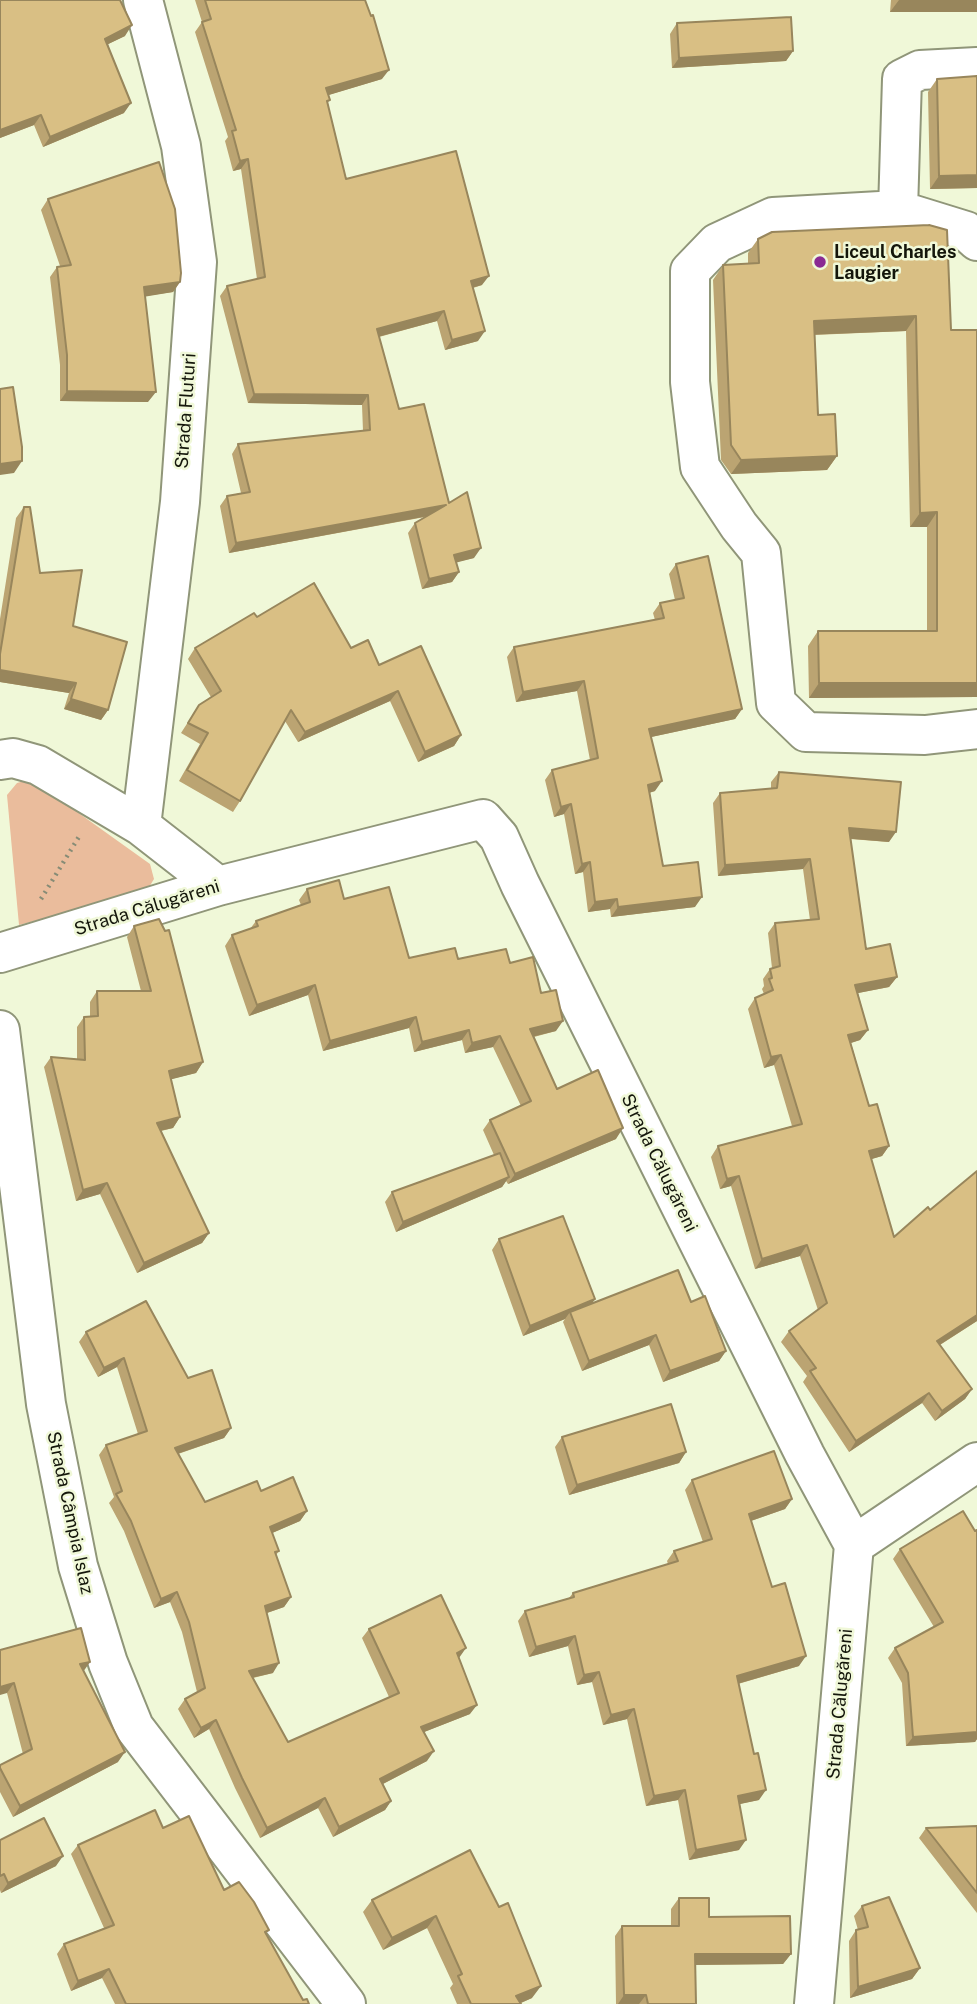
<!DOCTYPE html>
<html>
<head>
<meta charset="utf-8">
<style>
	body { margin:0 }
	canvas { display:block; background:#f0f8d8 }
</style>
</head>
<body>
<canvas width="977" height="2004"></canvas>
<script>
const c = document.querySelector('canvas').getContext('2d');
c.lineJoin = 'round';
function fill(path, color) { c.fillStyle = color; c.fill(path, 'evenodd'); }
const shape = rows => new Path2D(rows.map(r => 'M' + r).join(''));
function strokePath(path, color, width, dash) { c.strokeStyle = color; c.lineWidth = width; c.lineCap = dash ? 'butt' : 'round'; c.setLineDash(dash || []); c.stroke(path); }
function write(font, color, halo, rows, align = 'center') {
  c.font = font + ' "Public Sans",sans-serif'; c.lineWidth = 5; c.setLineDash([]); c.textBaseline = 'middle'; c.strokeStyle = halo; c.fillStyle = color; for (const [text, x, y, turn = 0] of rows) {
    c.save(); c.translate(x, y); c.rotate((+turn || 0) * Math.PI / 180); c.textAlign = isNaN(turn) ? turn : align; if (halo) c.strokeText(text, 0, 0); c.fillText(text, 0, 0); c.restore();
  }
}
fill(shape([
	[31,779,150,864,154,879,146,892,19,925,7,795,17,783]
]), '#eabc9c');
const minor = shape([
	[898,210,902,79,920,70,977,67],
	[977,241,966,231,898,210,773,217,717,243,690,271,690,382,700,467,739,526,761,553,776,703,806,732,925,735,977,729],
	[0,760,13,758,38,765,141,826,218,886],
	[141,826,180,502,197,262,181,146,143,0],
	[0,953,218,886,483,819,499,837,520,884,805,1455,854,1545,814,2004],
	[0,1030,46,1404,78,1566,108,1663,134,1727,346,2004],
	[854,1545,977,1462]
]);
strokePath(minor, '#909679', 42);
strokePath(shape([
	[41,899,80,835]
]), '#878c76', 4.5, [2, 5]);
strokePath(minor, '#fff', 38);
fill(shape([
	[0,0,125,36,108,44,124,113,43,147,34,125,0,138],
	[195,0,365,0,382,79,328,95,330,100,327,103,346,179,482,285,473,288,478,341,445,350,437,321,379,337,399,409,449,503,474,558,456,562,459,572,452,582,422,589,408,533,415,523,425,517,229,553,220,506,227,496,241,493,232,454,238,444,363,431,362,405,248,403,220,296,227,286,257,279,241,169,233,171,225,141,228,137,195,32,202,22],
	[891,0,977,0,977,12,890,12],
	[677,23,793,51,786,61,672,68,670,34],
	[977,76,977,188,930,189,928,92,937,79],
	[48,199,180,282,173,292,145,296,148,402,60,401,60,365,50,277,57,267,60,266,41,210],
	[758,239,951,330,977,697,809,698,808,646,818,631,927,631,927,527,910,527,906,331,814,335,818,415,837,456,827,470,731,474,721,460,713,280,723,265,748,264,748,253],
	[24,507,40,573,108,710,101,720,64,709,69,693,0,682,0,619,16,518],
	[676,564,742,709,735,719,651,737,655,791,649,793,663,866,695,907,611,917,610,909,588,912,583,872,575,874,564,814,554,817,545,780,552,770,590,760,577,691,516,702,507,657,514,647,655,620,653,613,660,603,675,600,669,574],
	[257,617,351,648,379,665,461,735,454,746,418,762,390,701,298,742,285,721,240,801,233,812,179,781,200,744,181,733,199,705,211,697,188,659,195,648],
	[779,772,889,842,850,839,866,949,897,977,889,987,858,993,868,1030,860,1040,851,1043,869,1106,889,1146,882,1156,871,1159,894,1237,930,1210,977,1171,977,1321,940,1345,972,1389,965,1399,935,1421,922,1403,849,1452,803,1382,807,1376,781,1342,789,1331,818,1310,800,1256,755,1269,731,1186,720,1189,711,1157,718,1146,792,1126,774,1065,764,1068,748,1009,755,998,764,994,762,989,764,986,763,979,770,969,772,968,768,933,775,923,810,920,803,869,718,876,713,803,720,793,771,789,771,782],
	[307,889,344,899,409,958,458,959,510,963,541,993,556,1031,534,1037,557,1089,616,1139,508,1184,506,1181,502,1187,396,1232,385,1202,392,1192,494,1155,483,1130,490,1120,521,1106,493,1047,465,1053,462,1040,414,1052,409,1028,323,1051,308,995,249,1016,225,946,232,935,250,929,256,921,301,905,299,900],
	[134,926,203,1062,196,1073,171,1079,180,1117,173,1128,161,1131,209,1233,202,1243,137,1273,100,1194,76,1201,44,1067,51,1057,77,1059,77,1027,84,1017,90,1017,90,1002,97,991,141,991,127,937],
	[499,1239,593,1303,691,1302,726,1351,719,1361,663,1382,649,1345,582,1371,563,1322,565,1319,523,1336,492,1250],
	[86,1332,188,1378,231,1428,224,1438,178,1454,205,1502,261,1491,307,1511,300,1521,272,1533,279,1551,276,1555,291,1597,284,1607,267,1613,273,1673,253,1678,288,1742,389,1697,362,1638,369,1629,459,1658,470,1714,424,1732,427,1761,383,1784,391,1801,385,1810,333,1837,318,1808,260,1838,235,1788,209,1729,194,1738,178,1709,185,1699,197,1692,182,1632,170,1602,154,1608,124,1531,109,1503,114,1497,99,1455,106,1445,138,1434,117,1367,98,1377,79,1342],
	[562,1437,686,1452,679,1463,569,1495,555,1447],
	[692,1480,792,1499,785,1509,751,1521,772,1587,799,1666,738,1684,759,1800,739,1804,739,1850,689,1860,678,1800,646,1806,627,1719,603,1725,592,1682,577,1685,568,1646,529,1657,518,1621,525,1611,569,1598,573,1593,668,1564,667,1561,674,1551,703,1542,685,1490],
	[977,1530,977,1739,975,1742,906,1746,902,1683,888,1658,895,1648,934,1627,893,1559,900,1549],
	[0,1650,83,1672,118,1762,13,1817,0,1792,0,1765,23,1754,7,1693],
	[977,1826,977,1913,919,1838,926,1828],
	[163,1828,224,1890,269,1930,266,1933,303,2000,309,2004,115,2004,102,1978,71,1991,57,1954,64,1944,104,1928,71,1854,78,1845],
	[0,1840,56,1866,1,1893,0,1890],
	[470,1850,532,1998,521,2003,521,2004,457,2004,450,1988,453,1984,427,1928,383,1950,363,1912,372,1900],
	[679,1898,709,1917,791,1954,783,1964,695,1965,696,2004,616,2004,615,1936,622,1926,671,1926,671,1909],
	[862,1906,920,1968,912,1979,850,1998,849,1941,856,1930,858,1930,854,1916]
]), '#bba472');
fill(shape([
	[899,0,977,0,977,12,890,12],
	[132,25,125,36,98,49,105,39],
	[793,51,786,61,672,68,679,58],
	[389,70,382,79,319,98,326,88],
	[131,103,124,113,43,147,50,137],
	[41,115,34,125,0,138,0,130],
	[248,159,241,169,233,171,240,161],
	[977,175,977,188,930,189,939,176],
	[489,276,482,285,464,290,471,281],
	[180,282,173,292,137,298,144,287],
	[444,311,437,321,370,339,377,329],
	[916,316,906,331,804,335,814,321],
	[485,331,478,341,445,350,452,340],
	[67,391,156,392,148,402,60,401],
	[254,394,368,395,362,405,248,403],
	[837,456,827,470,731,474,741,460],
	[22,461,14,473,0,475,0,464],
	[446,505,439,514,229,553,236,543],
	[937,512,927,527,910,527,920,513],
	[481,548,474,558,447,565,454,555],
	[459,572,452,582,422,589,429,579],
	[0,670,76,683,69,693,0,682],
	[584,681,577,691,516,702,523,692],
	[819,683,977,683,977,697,809,698],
	[398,691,390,701,298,742,305,732],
	[71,699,108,710,101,720,64,709],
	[742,709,735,719,642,739,649,729],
	[461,735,454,746,418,762,425,752],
	[662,781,655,791,641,795,648,785],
	[571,804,564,814,554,817,561,807],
	[849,828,896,832,889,842,842,838],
	[810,859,803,869,718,876,725,865],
	[590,862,583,872,575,874,582,864],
	[702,897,695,907,611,917,618,907],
	[617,899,610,909,588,912,595,902],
	[897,977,889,987,848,995,855,985],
	[315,985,308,995,249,1016,257,1005],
	[416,1017,409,1028,323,1051,330,1041],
	[563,1021,556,1031,523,1039,530,1029],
	[469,1030,462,1040,414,1052,422,1042],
	[868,1030,860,1040,841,1046,848,1035],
	[500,1036,493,1047,465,1053,472,1043],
	[781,1055,774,1065,764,1068,771,1057],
	[203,1062,196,1073,161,1082,169,1071],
	[180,1117,173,1128,150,1133,157,1123],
	[623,1128,616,1139,508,1184,515,1174],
	[889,1146,882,1156,862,1162,869,1151],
	[739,1176,731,1186,720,1189,727,1179],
	[509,1177,502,1187,396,1232,403,1222],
	[107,1183,100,1194,76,1201,83,1190],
	[209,1233,202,1243,137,1273,144,1263],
	[807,1245,800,1256,755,1269,762,1259],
	[595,1299,588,1310,570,1312,565,1319,523,1336,530,1326],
	[977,1315,977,1321,930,1351,937,1341],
	[656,1335,649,1345,582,1371,589,1361],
	[726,1351,719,1361,663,1382,670,1371],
	[124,1358,117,1367,98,1377,104,1368],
	[972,1389,965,1399,935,1421,942,1411],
	[929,1393,922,1403,849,1452,856,1441],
	[231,1428,224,1438,168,1457,175,1448],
	[686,1452,679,1463,569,1495,577,1485],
	[792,1499,785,1509,742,1524,749,1514],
	[307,1511,300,1521,263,1537,270,1527],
	[177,1592,170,1602,154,1608,161,1599],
	[291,1597,284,1607,258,1616,265,1606],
	[575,1636,568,1646,529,1657,536,1647],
	[466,1648,459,1658,450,1662,457,1653],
	[806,1656,799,1666,730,1686,737,1676],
	[90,1662,83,1672,80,1664],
	[279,1663,273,1673,242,1680,249,1671],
	[599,1672,592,1682,577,1685,584,1675],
	[14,1683,7,1693,0,1695,0,1687],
	[477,1705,470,1714,414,1736,421,1727],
	[634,1709,627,1719,603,1725,611,1715],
	[216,1720,209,1729,194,1738,201,1728],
	[977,1732,977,1739,975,1742,906,1746,913,1737],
	[434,1751,427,1761,373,1789,380,1779],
	[125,1752,118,1762,13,1817,20,1806],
	[685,1790,678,1800,646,1806,654,1796],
	[766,1790,759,1800,731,1806,738,1796],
	[325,1798,318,1808,260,1838,267,1828],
	[391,1801,385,1810,333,1837,339,1827],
	[746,1840,739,1850,689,1860,696,1850],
	[63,1856,56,1866,1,1893,8,1883],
	[436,1916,427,1928,383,1950,392,1938],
	[695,1954,791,1954,783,1964,688,1965],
	[920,1968,912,1979,850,1998,858,1987],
	[109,1969,102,1978,71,1991,78,1981],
	[541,1986,532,1998,518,2004,516,1996],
	[624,1995,646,1995,639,2004,618,2004]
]), '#98865c');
const building = shape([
	[0,0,120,0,132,25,105,39,131,103,50,137,41,115,0,130,0,0],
	[205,0,365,0,371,16,373,15,389,70,326,88,330,100,327,101,346,179,456,151,489,276,471,281,485,331,452,340,444,311,377,329,399,409,424,404,449,503,467,492,481,548,454,555,459,572,429,579,415,523,446,505,236,543,227,496,250,492,238,444,370,430,368,395,254,394,227,286,265,277,248,159,240,161,232,131,236,130,202,22,211,19,205,0],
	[791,17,793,51,679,58,677,23,791,17],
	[977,76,977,175,939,176,937,79,977,76],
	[159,162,175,209,181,273,180,282,144,287,156,392,67,391,67,355,57,267,71,265,48,199,159,162],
	[929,225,947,230,951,330,977,330,977,683,819,683,818,631,937,631,937,512,920,513,916,316,814,321,818,415,835,414,837,456,741,460,731,445,723,265,759,263,758,239,772,232,929,225],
	[13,387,22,447,22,461,0,464,0,389,13,387],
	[24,507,30,507,40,573,82,570,73,626,127,642,108,710,71,699,76,683,0,670,0,654,24,507],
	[708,556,742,709,649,729,662,781,648,785,663,866,698,862,702,897,618,907,617,899,595,902,590,862,582,864,571,804,561,807,552,770,598,758,584,681,523,692,514,647,664,618,660,603,684,598,676,564,708,556],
	[314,583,351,648,368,640,379,665,421,646,461,735,425,752,398,691,305,732,291,710,240,801,187,770,208,733,188,723,199,705,221,691,195,648,254,613,257,617,314,583],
	[779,772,901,782,896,832,849,828,866,949,890,944,897,977,855,985,868,1030,848,1035,869,1106,877,1104,889,1146,869,1151,894,1237,928,1207,930,1210,977,1171,977,1315,937,1341,972,1389,942,1411,929,1393,856,1441,810,1371,816,1368,789,1331,827,1303,807,1245,762,1259,739,1176,727,1179,718,1146,802,1124,781,1055,771,1057,755,998,773,990,769,979,772,978,770,969,780,966,775,923,819,919,810,859,725,865,720,793,777,788,779,772],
	[339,880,344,899,389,887,409,958,455,948,458,959,506,949,510,963,533,957,541,993,556,990,563,1021,530,1029,557,1089,598,1070,623,1128,515,1174,490,1120,531,1101,500,1036,472,1043,469,1030,422,1042,416,1017,330,1041,315,985,257,1005,232,935,258,926,256,921,310,902,307,889,339,880],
	[159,919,165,931,169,930,203,1062,169,1071,180,1117,157,1123,209,1233,144,1263,107,1183,83,1190,51,1057,85,1060,84,1017,98,1016,97,991,151,991,134,926,159,919],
	[500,1153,509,1177,403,1222,392,1192,500,1153],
	[563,1216,595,1299,530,1326,499,1239,563,1216],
	[678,1270,691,1302,705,1296,726,1351,670,1371,656,1335,589,1361,570,1312,678,1270],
	[146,1301,188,1378,212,1370,231,1428,175,1448,205,1502,257,1481,261,1491,293,1477,307,1511,270,1527,279,1551,275,1552,291,1597,265,1606,279,1663,249,1671,288,1742,399,1693,369,1629,441,1595,466,1648,457,1653,477,1705,421,1727,434,1751,380,1779,391,1801,339,1827,325,1798,267,1828,242,1778,216,1720,201,1728,185,1699,205,1688,189,1622,177,1592,161,1599,131,1521,116,1494,122,1491,106,1445,147,1431,124,1358,104,1368,86,1332,146,1301],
	[671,1404,686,1452,577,1485,562,1437,671,1404],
	[774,1451,792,1499,749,1514,772,1587,785,1583,806,1656,737,1676,754,1754,758,1753,766,1790,738,1796,746,1840,696,1850,685,1790,654,1796,634,1709,611,1715,599,1672,584,1675,575,1636,536,1647,525,1611,574,1597,573,1593,678,1561,674,1551,712,1539,692,1480,774,1451],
	[963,1511,975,1531,977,1530,977,1732,913,1737,908,1673,895,1648,943,1622,900,1549,963,1511],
	[81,1628,90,1662,80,1664,125,1752,20,1806,0,1768,0,1765,32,1749,14,1683,0,1687,0,1650,81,1628],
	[155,1810,163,1828,189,1816,224,1890,239,1882,254,1902,269,1930,265,1932,303,2000,307,1999,309,2004,126,2004,109,1969,78,1981,64,1944,114,1925,78,1845,155,1810],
	[44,1818,63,1856,8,1883,4,1874,0,1876,0,1840,44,1818],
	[977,1826,977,1893,926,1828,977,1826],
	[470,1850,499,1907,508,1903,541,1986,516,1996,521,2004,471,2004,458,1976,462,1974,436,1916,392,1938,372,1900,470,1850],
	[889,1897,920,1968,858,1987,856,1930,868,1927,862,1906,889,1897],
	[679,1898,709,1898,709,1917,790,1916,791,1954,695,1954,696,2004,648,2004,646,1995,624,1995,622,1926,679,1926,679,1898]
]);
fill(building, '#d9bf84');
strokePath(building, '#98865c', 2);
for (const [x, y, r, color] of [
	[820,262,7,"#8a2a93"]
]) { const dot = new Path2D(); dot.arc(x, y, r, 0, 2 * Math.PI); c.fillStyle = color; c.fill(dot); strokePath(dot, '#f0f8d8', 2.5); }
write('bold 18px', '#14160b', '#f0f8d8', [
	["Liceul Charles",834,252],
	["Laugier",834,273]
], 'left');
write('18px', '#14160b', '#f0f8d8', [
	["Strada Fluturi",186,411,-86],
	["Strada Călugăreni",147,908,-17],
	["Strada Călugăreni",659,1163,64],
	["Strada Câmpia Islaz",70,1513,78],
	["Strada Călugăreni",840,1704,-85]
]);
</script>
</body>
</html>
